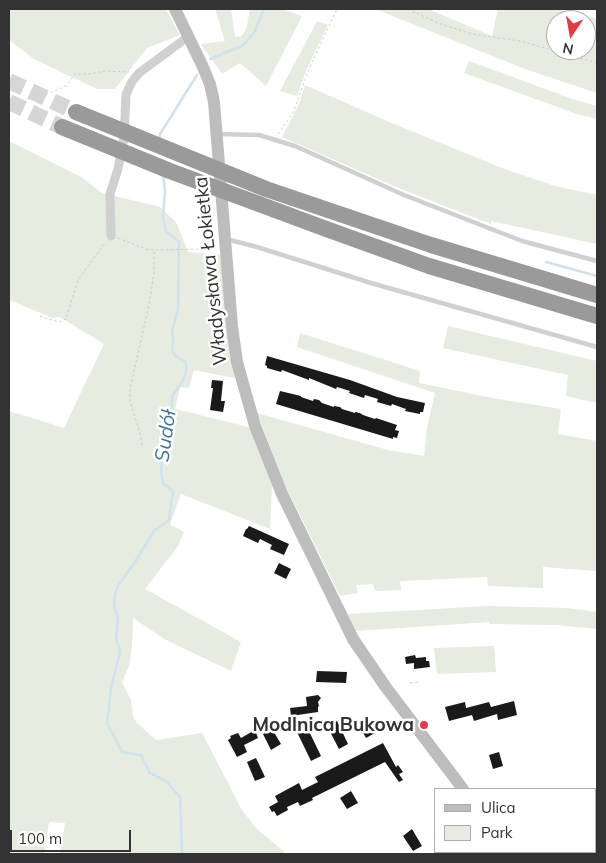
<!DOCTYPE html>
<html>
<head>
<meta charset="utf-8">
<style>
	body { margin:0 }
	#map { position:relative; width:606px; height:863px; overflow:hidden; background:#fff; font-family:Mulish,sans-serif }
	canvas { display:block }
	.frame { position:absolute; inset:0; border:10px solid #333; pointer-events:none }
	.legend { position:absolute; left:434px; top:788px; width:162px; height:65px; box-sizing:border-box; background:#fff; border:1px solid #adadad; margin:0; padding:6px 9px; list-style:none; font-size:15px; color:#333 }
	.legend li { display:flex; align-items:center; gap:10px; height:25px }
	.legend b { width:25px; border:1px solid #adadad }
	.north { position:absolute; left:546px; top:10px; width:50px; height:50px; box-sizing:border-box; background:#fff; border:1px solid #adadad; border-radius:50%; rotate:192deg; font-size:14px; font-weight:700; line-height:20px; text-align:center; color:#333 }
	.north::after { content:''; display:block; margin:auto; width:18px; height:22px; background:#e63946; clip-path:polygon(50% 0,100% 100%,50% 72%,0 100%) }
	.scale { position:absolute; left:10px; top:830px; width:121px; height:22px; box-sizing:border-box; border:2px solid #333; border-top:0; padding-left:6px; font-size:15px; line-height:18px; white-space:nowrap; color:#333; -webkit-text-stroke:4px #fff; paint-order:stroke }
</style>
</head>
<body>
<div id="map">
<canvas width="606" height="863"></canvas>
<div class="frame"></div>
<ul class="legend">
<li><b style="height:6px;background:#bdbdbd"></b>Ulica</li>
<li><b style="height:14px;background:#e6ecdf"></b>Park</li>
</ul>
<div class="north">N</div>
<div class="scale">100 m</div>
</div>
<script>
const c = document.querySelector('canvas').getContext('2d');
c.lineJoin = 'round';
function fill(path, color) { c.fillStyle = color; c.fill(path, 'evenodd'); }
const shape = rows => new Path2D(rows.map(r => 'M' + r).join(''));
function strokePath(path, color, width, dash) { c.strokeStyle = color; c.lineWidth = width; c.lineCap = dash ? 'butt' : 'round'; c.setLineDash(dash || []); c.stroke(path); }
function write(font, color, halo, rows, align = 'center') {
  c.font = font + ' Mulish,sans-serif'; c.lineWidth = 5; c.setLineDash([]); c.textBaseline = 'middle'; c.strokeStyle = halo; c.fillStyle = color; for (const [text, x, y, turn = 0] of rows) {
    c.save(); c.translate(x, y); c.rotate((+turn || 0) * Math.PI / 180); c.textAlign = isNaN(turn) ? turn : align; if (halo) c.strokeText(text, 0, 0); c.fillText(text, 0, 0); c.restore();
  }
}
fill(shape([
	[9,9,166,9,180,35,147,48,115,89,97,89,34,59,9,40],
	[215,9,231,9,235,36,240,37,246,30,250,9,282,9,302,16,266,86,240,63,222,74,201,44,225,41],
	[375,9,428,9,492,36,498,9,558,9,597,19,597,93,525,69],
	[556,20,586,20,586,50,556,50],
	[317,21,328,25,307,69,297,96,280,91],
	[469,61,575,100,597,106,597,119,577,114,464,73],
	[305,85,394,124,507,170,555,186,597,195,597,244,491,221,491,224,396,187,282,137,299,104],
	[9,141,81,177,102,193,160,207,176,222,188,252,220,255,235,378,194,370,189,388,180,387,175,409,249,427,272,485,270,529,181,494,170,525,184,532,178,546,145,589,241,642,231,671,166,640,133,618,132,647,129,666,122,682,131,700,133,717,137,723,156,740,202,733,242,810,256,828,287,854,60,854,65,823,49,822,44,854,9,854,9,411,64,428,104,344,60,317,53,318,9,300],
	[448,326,597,361,597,403,566,396,568,375,443,348],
	[300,333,420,371,419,383,492,398,561,409,558,434,597,441,597,571,543,567,543,588,488,586,487,577,400,581,401,590,375,591,373,584,356,585,358,593,340,596,284,483,257,413,388,450,424,456,427,427,435,393,297,347],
	[487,606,568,608,597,612,597,629,555,625,489,624,489,622,355,631,348,614],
	[494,646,496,672,437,674,434,648]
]), '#e6ecdf');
strokePath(shape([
	[210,59,242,46,254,33,264,9],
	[159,140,160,134,197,75],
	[163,174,165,191,163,218,166,231,179,242,178,309,172,331,173,339,172,349,175,356,186,362,186,372,181,384,172,396,172,405,162,435,163,453,161,471,163,483,173,491,169,520,154,531,133,565,119,584,115,594,114,608,118,617,116,638,120,652,111,688,107,723,122,752,141,755,150,773,166,781,180,797,182,854],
	[546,262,597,276]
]), '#cfe2ee', 2.5);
fill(shape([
	[267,356,350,380,397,397,425,403,423,412,420,412,420,414,405,411,406,409,403,408,392,404,391,406,377,402,378,399,365,395,364,398,349,393,350,391,337,387,336,389,309,378,309,380,282,370,281,372,267,368,267,366,265,365],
	[212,380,223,381,221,401,225,401,223,412,210,410,213,388,211,388],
	[280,391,301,396,301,397,313,401,314,399,319,400,322,403,334,407,334,406,340,407,342,409,355,413,355,412,360,413,363,415,375,419,376,418,397,425,395,430,399,431,397,438,393,437,393,439,276,404],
	[249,526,289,544,284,555,270,549,272,545,260,539,258,543,243,536,246,529,247,529],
	[279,563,291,569,286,579,274,573],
	[415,655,416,658,426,657,426,661,429,661,430,667,414,669,414,663,406,664,405,657],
	[317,671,347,672,346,683,316,682],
	[318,695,321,698,318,702,319,706,318,707,318,712,291,716,290,708,307,706,306,697],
	[514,701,517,715,498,720,497,714,474,721,472,715,449,721,445,707,465,702,466,708,489,702,491,707],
	[367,717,375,733,366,738,357,722],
	[337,721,348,744,339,749,327,726],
	[306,725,321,756,311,761,296,730],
	[272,729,281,744,271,750,263,734],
	[255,730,258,738,244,745,247,752,237,757,228,740,231,738,230,736,238,733,241,738],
	[383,743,396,767,398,765,403,772,399,774,403,780,399,782,385,762,312,798,313,800,300,806,298,802,287,807,288,810,277,816,274,811,272,812,269,807,278,802,275,796,299,783,302,790,318,782,315,777],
	[499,752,503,766,493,769,489,755],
	[256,758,265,777,255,781,247,762],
	[351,791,358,803,347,809,340,798],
	[412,829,422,846,413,851,403,836]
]), '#1a1a1a');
strokePath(shape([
	[9,81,76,112],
	[9,102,62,127]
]), '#d6d6d6', 16, [16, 8]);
strokePath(shape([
	[408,9,438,23,472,34,520,41,597,63],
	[9,104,22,104,33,95,50,93,66,86,75,74,88,74,106,71,129,72],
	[278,134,293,113,309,69,337,9],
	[118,238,146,249,156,250,201,249,214,245],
	[40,316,59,322,66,319,78,280,105,243],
	[142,445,140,433,130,401,130,389,149,305,154,272,154,250],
	[410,683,419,682]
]), '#cdcdcd', 1, [2.5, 2.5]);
strokePath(shape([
	[217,134,259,135,295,146,404,195,522,241,597,261],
	[226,239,257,247,371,283,597,347]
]), '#d0d0d0', 4.5);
strokePath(shape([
	[111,236,110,194,118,169,124,138,126,95,131,83,139,73,189,36]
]), '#d0d0d0', 9);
strokePath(shape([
	[175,9,202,65,210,84,214,102,232,326,237,362,255,426,282,494,353,639,385,686,463,789],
	[502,852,503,854]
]), '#bdbdbd', 12);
strokePath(shape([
	[76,112,266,189,431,245,597,295],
	[62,127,170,171,329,230,429,266,597,316]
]), '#9a9a9a', 16);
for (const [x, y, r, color] of [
	[424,725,5,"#e63946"]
]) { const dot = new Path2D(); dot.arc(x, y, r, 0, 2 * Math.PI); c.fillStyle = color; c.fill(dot); strokePath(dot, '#fff', 2); }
write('19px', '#333', '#fff', [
	["Władysława Łokietka",211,271,-96]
]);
write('bold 19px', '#333', '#fff', [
	["Modlnica Bukowa",414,725]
], 'right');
write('italic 20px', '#3f7597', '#fff', [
	["Sudół",166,436,-82]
]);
</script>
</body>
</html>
